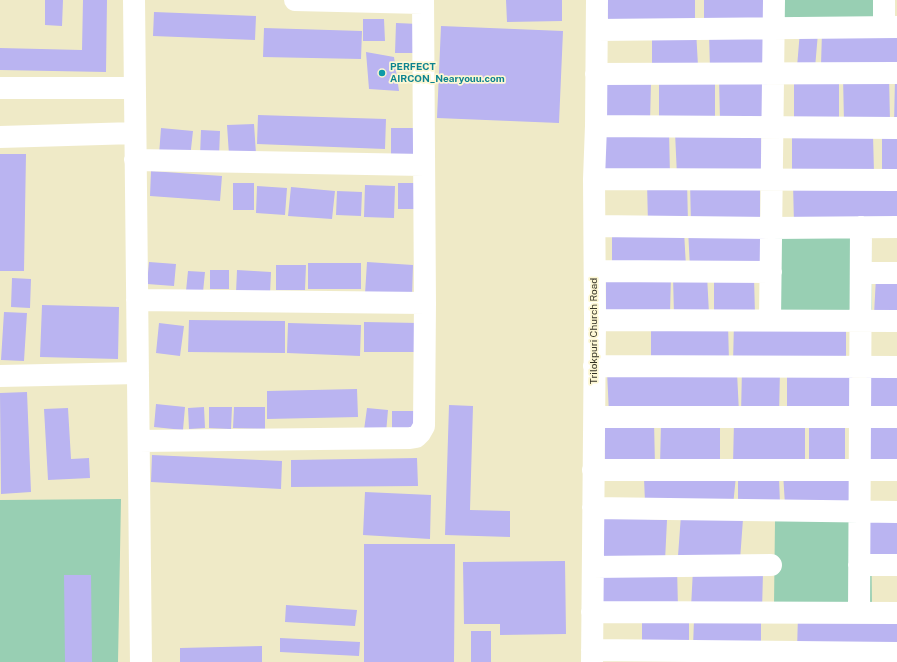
<!DOCTYPE html>
<html>
<head>
<meta charset="utf-8">
<style>
	body { margin:0 }
	canvas { display:block; background:#efeac7 }
</style>
</head>
<body>
<canvas width="897" height="662"></canvas>
<script>
const c = document.querySelector('canvas').getContext('2d');
c.lineJoin = 'round';
function fill(path, color) { c.fillStyle = color; c.fill(path, 'evenodd'); }
const shape = rows => new Path2D(rows.map(r => 'M' + r).join(''));
function strokePath(path, color, width, dash) { c.strokeStyle = color; c.lineWidth = width; c.lineCap = dash ? 'butt' : 'round'; c.setLineDash(dash || []); c.stroke(path); }
function write(font, color, halo, rows, align = 'center') {
  c.font = font + ' "Public Sans",sans-serif'; c.lineWidth = 3.5; c.setLineDash([]); c.textBaseline = 'middle'; c.strokeStyle = halo; c.fillStyle = color; for (const [text, x, y, turn = 0] of rows) {
    c.save(); c.translate(x, y); c.rotate((+turn || 0) * Math.PI / 180); c.textAlign = isNaN(turn) ? turn : align; if (halo) c.strokeText(text, 0, 0); c.fillText(text, 0, 0); c.restore();
  }
}
fill(shape([
	[782,0,880,0,880,25,782,24],
	[775,231,871,231,872,317,774,316],
	[121,499,118,662,0,662,0,500],
	[775,520,871,520,872,607,774,605]
]), '#98cfb3');
fill(shape([
	[45,0,63,0,62,26,45,25],
	[83,0,107,0,106,72,0,70,0,48,82,50],
	[506,0,562,0,562,21,507,22],
	[607,0,695,0,695,25,608,26],
	[704,0,765,0,766,25,704,26],
	[154,12,256,16,255,40,153,36],
	[363,19,384,19,385,41,363,41],
	[396,23,419,24,419,53,395,53],
	[441,26,563,31,559,123,437,118],
	[264,28,362,31,361,59,263,57],
	[696,30,698,66,652,67,652,32],
	[765,30,767,69,710,69,709,33],
	[800,31,818,33,815,68,797,67],
	[822,32,897,37,897,70,821,65],
	[366,52,394,57,399,91,369,89],
	[839,75,839,122,794,121,794,76],
	[843,76,889,76,890,122,844,122],
	[659,78,715,78,715,120,659,120],
	[719,78,767,78,767,121,720,121],
	[895,79,897,79,897,125,894,125],
	[604,80,651,81,650,124,603,122],
	[258,115,386,119,385,149,257,144],
	[254,124,256,154,229,155,227,125],
	[161,128,193,131,190,158,159,155],
	[391,128,418,128,418,155,391,155],
	[761,129,762,173,677,176,675,132],
	[201,130,220,131,219,157,200,156],
	[669,130,670,177,604,177,604,131],
	[792,135,873,135,874,173,792,173],
	[882,137,897,137,897,177,882,177],
	[0,154,26,154,24,271,0,271],
	[151,171,222,176,220,201,150,196],
	[687,181,688,223,648,224,647,182],
	[690,181,760,181,760,224,691,225],
	[233,183,254,183,254,210,233,210],
	[398,183,417,183,417,209,398,209],
	[793,183,897,184,897,221,794,224],
	[365,185,395,186,394,218,364,217],
	[257,186,287,188,285,215,256,213],
	[291,187,335,191,332,219,288,216],
	[337,191,362,192,361,216,336,215],
	[612,229,684,231,686,267,612,268],
	[688,229,764,230,765,268,690,268],
	[149,262,176,264,174,286,147,284],
	[367,262,413,265,412,296,365,294],
	[308,263,361,263,361,289,308,289],
	[276,265,306,265,305,290,276,290],
	[210,270,229,270,229,289,210,289],
	[237,270,271,272,270,294,236,293],
	[188,271,205,272,203,292,186,291],
	[671,275,670,314,606,315,606,276],
	[707,275,709,314,674,315,673,276],
	[897,276,897,316,874,315,876,277],
	[754,277,755,315,714,315,714,278],
	[12,278,31,279,30,308,11,307],
	[42,305,119,307,118,359,40,357],
	[4,312,27,313,24,361,1,360],
	[189,320,285,321,285,353,188,352],
	[364,322,419,323,418,352,364,352],
	[734,322,846,323,846,365,733,364],
	[159,323,184,326,180,356,156,353],
	[288,323,361,325,360,356,287,353],
	[728,323,729,362,651,363,651,324],
	[742,369,780,370,779,415,741,414],
	[607,371,737,372,739,413,609,414],
	[787,372,852,373,855,413,787,413],
	[867,372,897,372,897,411,864,411],
	[357,389,358,417,267,419,267,391],
	[27,392,31,492,1,494,0,393],
	[156,404,185,407,183,430,154,427],
	[449,405,473,406,470,510,510,511,510,537,445,535],
	[204,407,205,428,189,429,188,408],
	[209,407,232,407,231,429,209,428],
	[234,407,265,407,265,429,233,428],
	[68,408,71,459,89,458,90,478,48,480,44,409],
	[367,408,388,410,386,433,364,430],
	[392,411,415,411,415,428,392,428],
	[604,421,654,421,655,466,605,466],
	[734,421,805,422,805,466,733,465],
	[809,422,845,423,845,468,809,467],
	[661,423,720,424,720,467,660,466],
	[868,423,897,424,897,465,867,464],
	[152,455,282,461,281,489,151,482],
	[417,458,418,486,291,487,291,460],
	[783,473,851,473,851,504,785,505],
	[736,476,733,506,645,502,644,478],
	[738,478,779,478,780,504,738,504],
	[365,492,431,495,430,539,363,535],
	[681,515,743,519,740,560,678,556],
	[603,517,667,520,665,561,601,558],
	[869,517,897,517,897,559,870,558],
	[364,544,455,544,454,662,364,662],
	[565,561,566,634,500,635,500,624,464,624,463,562],
	[677,566,678,609,601,610,600,568],
	[693,569,763,572,762,611,691,608],
	[64,575,91,575,92,662,65,662],
	[286,605,357,610,355,626,285,622],
	[689,613,689,648,642,648,642,614],
	[798,615,897,615,897,652,797,651],
	[694,619,761,620,761,649,693,648],
	[471,631,491,631,491,662,471,662],
	[280,638,360,642,359,656,280,652],
	[262,646,262,662,180,662,180,648]
]), '#bab4f1');
strokePath(shape([
	[134,0,141,662],
	[295,0,423,3],
	[884,0,884,26],
	[597,30,897,27],
	[596,74,897,73],
	[0,88,135,88],
	[596,126,897,128],
	[0,137,135,133],
	[135,160,424,165],
	[594,179,897,180],
	[595,226,771,228,897,227],
	[595,271,771,272],
	[861,273,897,273],
	[137,300,425,303],
	[770,319,774,0],
	[595,320,897,321],
	[594,366,897,367],
	[0,376,138,373],
	[595,417,897,417],
	[139,441,410,438,416,437,420,433,424,426,425,303,423,0],
	[593,470,897,470],
	[593,508,897,512],
	[859,565,897,565],
	[593,567,771,565],
	[592,612,897,613],
	[859,613,861,227],
	[592,650,897,653],
	[592,662,595,320,594,179,596,126,597,0]
]), '#fff', 22);
for (const [x, y, r, color] of [
	[382,73,4,"#0f9aa8"]
]) { const dot = new Path2D(); dot.arc(x, y, r, 0, 2 * Math.PI); c.fillStyle = color; c.fill(dot); strokePath(dot, '#fdf7d4', 1.5); }
write('bold 10px', '#0d838f', '#fdf7d4', [
	["PERFECT",390,67],
	["AIRCON_Nearyouu.com",390,79]
], 'left');
write('10px', '#343225', '#fdf7d4', [
	["Trilokpuri Church Road",594,331,-90]
]);
</script>
</body>
</html>
